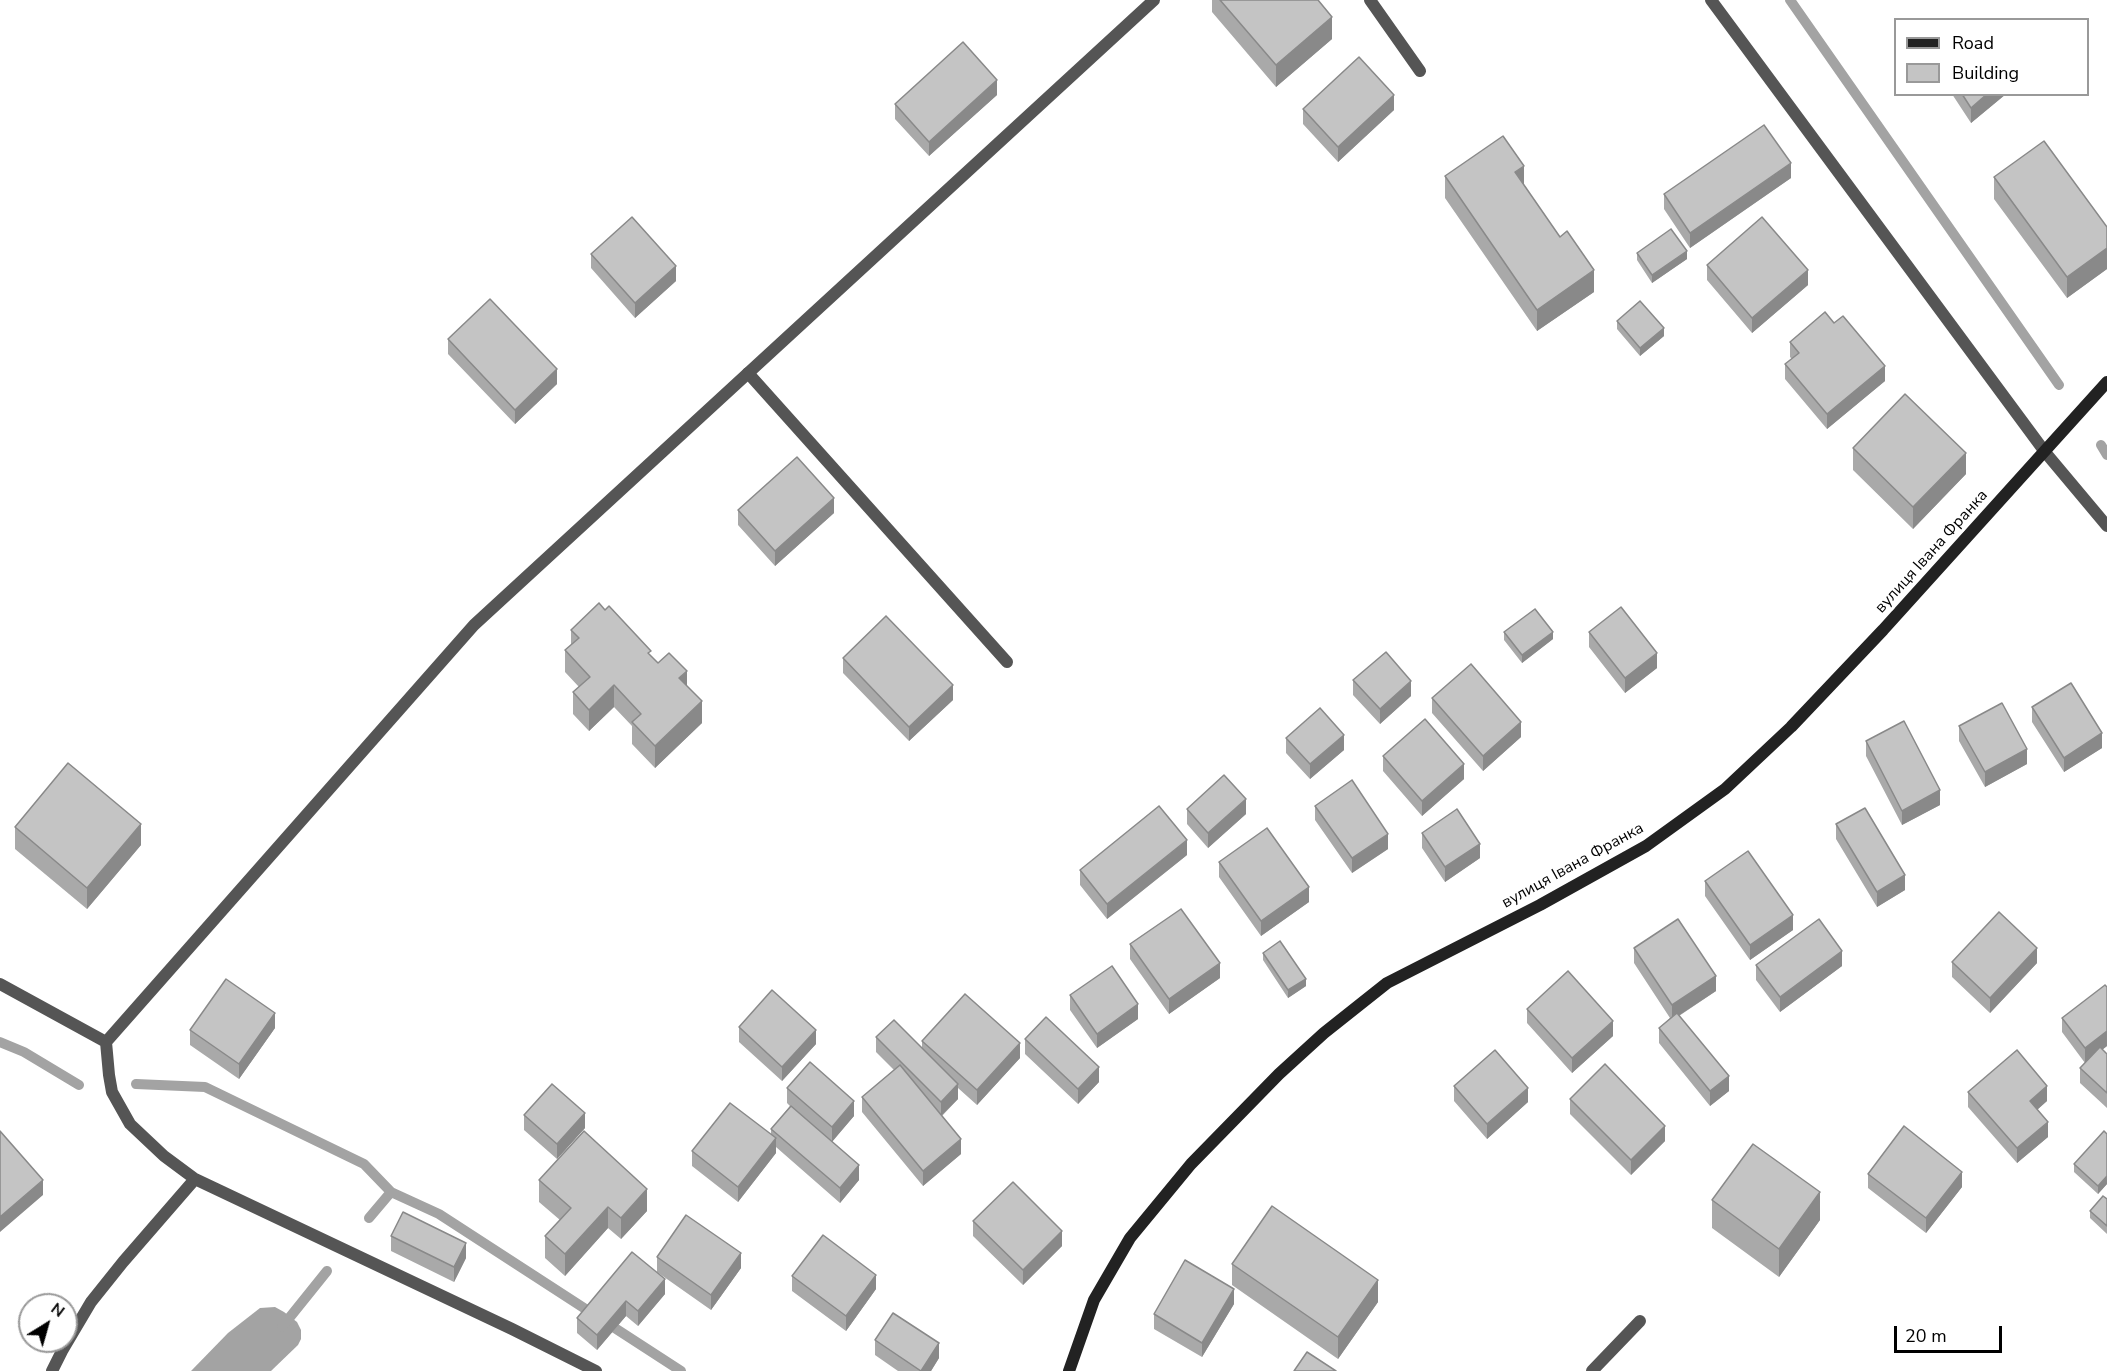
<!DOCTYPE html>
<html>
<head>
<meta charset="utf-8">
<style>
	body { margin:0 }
	#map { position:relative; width:2107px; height:1371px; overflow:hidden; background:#fff; font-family:"Nunito Sans",sans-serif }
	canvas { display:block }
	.legend { position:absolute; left:1894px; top:18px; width:195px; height:78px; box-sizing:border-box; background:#fff; border:2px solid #999; margin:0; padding:8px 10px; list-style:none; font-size:18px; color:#000 }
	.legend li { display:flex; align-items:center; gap:12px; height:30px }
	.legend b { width:30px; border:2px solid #999 }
	.north { position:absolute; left:18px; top:1293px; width:60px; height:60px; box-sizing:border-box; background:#fff; border:2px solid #999; border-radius:50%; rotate:37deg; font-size:16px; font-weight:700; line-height:24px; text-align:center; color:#000 }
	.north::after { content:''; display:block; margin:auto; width:21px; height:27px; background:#000; clip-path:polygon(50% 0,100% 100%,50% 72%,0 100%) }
	.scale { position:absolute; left:1894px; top:1326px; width:108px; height:27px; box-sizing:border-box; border:3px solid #000; border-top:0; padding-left:8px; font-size:18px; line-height:21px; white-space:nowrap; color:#000; -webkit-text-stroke:4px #fff; paint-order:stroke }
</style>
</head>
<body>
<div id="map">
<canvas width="2107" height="1371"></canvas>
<ul class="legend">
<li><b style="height:8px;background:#222"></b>Road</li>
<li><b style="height:16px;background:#c4c4c4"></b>Building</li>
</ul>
<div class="north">N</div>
<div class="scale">20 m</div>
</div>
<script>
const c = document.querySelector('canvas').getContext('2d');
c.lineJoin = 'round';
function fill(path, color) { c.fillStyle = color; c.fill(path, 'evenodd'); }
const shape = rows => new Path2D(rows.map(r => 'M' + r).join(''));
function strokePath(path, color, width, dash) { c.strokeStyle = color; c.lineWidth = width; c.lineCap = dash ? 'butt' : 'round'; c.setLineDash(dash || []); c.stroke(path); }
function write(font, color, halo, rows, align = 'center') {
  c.font = font + ' "Nunito Sans",sans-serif'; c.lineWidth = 6; c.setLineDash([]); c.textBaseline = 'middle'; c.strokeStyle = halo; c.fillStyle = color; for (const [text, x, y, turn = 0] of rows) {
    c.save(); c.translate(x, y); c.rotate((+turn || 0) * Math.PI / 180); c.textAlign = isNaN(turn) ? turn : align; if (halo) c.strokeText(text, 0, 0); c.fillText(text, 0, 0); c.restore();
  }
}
fill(shape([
	[275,1307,284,1312,297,1322,301,1330,301,1339,298,1345,271,1371,191,1371,228,1333,260,1308]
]), '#a3a3a3');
strokePath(shape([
	[1790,0,2059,385],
	[2101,445,2107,455],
	[0,1042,24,1052,79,1085],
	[136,1084,205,1087,364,1164,391,1192,439,1214,681,1371],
	[369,1218,391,1192],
	[282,1327,327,1271]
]), '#a3a3a3', 10);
strokePath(shape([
	[748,373,1007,662],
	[2045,452,2107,526],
	[1592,1371,1640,1321]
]), '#555', 12);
strokePath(shape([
	[1370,0,1420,71],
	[1711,0,2045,452],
	[0,984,106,1042,109,1075,112,1092,130,1124,164,1156,195,1179,512,1329,596,1371],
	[106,1042,474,625,1154,0],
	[52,1371,62,1351,91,1302,123,1262,195,1179]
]), '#555', 12);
strokePath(shape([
	[1069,1371,1094,1300,1130,1238,1191,1164,1279,1074,1324,1033,1387,983,1540,905,1646,846,1725,789,1791,727,1883,630,2107,382]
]), '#222', 12);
fill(shape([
	[1212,0,1318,0,1332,39,1276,87,1212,12],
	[1952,94,2006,94,1971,123],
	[997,95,929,156,895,119,895,104],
	[1303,109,1394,110,1338,162,1303,124],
	[1445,176,1524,186,1594,292,1537,331,1445,198],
	[1994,177,2107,227,2107,269,2067,298,1994,199],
	[1791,178,1690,248,1664,209,1664,194],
	[1637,253,1687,259,1652,283,1637,260],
	[591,254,676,281,635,318,591,268],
	[1707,265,1808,285,1752,333,1707,280],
	[1617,321,1664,336,1640,356,1617,329],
	[1834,323,1885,381,1827,429,1785,379,1785,364,1792,359,1790,357,1790,342],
	[448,339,557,384,515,424,448,354],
	[1853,448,1966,474,1913,529,1853,470],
	[738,510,834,513,775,566,738,525],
	[605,610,658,663,687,686,702,723,655,768,632,744,632,726,614,707,589,731,573,714,573,692,579,687,565,672,565,650,571,645,571,630],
	[1504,632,1553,639,1522,663,1504,640],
	[1589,632,1657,668,1625,693,1589,647],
	[843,658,953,700,909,741,843,673],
	[1353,680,1411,696,1380,724,1353,695],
	[1432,698,1521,737,1483,771,1432,713],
	[2032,707,2102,748,2064,772,2032,722],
	[1959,726,2027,764,1985,787,1959,741],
	[1286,738,1344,750,1310,779,1286,753],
	[1866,741,1940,805,1902,825,1866,756],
	[1383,756,1464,779,1422,816,1383,771],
	[1315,806,1388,849,1352,873,1315,820],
	[1187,809,1246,814,1208,848,1187,824],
	[1836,824,1905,890,1877,907,1836,839],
	[15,827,141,845,87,909,15,849],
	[1422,833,1480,858,1445,882,1422,848],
	[1187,855,1107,919,1080,885,1080,870],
	[1219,862,1309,902,1261,936,1219,877],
	[1705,881,1793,930,1750,960,1705,896],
	[1130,944,1220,978,1169,1014,1130,959],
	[1634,948,1716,991,1679,1016,1729,1091,1710,1106,1659,1043,1659,1028,1670,1018,1634,963],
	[1263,953,1306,986,1288,998,1263,960],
	[1952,962,2037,963,1990,1013,1952,977],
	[1756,965,1842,966,1780,1012,1756,980],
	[2107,987,2107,1046,2102,1050,2107,1054,2107,1108,2080,1083,2080,1068,2085,1063,2062,1032,2062,1018],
	[1070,995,1138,1019,1097,1048,1070,1010],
	[1527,1009,1613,1036,1572,1073,1527,1023],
	[739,1027,816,1044,782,1081,739,1042],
	[275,1028,239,1079,190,1045,190,1030],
	[876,1037,922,1048,922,1041,1020,1058,977,1105,958,1088,958,1099,942,1116,961,1154,923,1186,862,1112,862,1097,894,1070,876,1052],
	[1025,1039,1099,1082,1078,1104,1025,1054],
	[1454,1086,1528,1102,1487,1139,1454,1101],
	[787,1088,854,1116,832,1141,859,1180,840,1203,776,1147,776,1153,738,1202,692,1166,692,1151,771,1135,771,1129,790,1106,787,1103],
	[1968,1092,2047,1101,2037,1110,2048,1137,2017,1163,1968,1107],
	[1570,1099,1665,1141,1631,1175,1570,1114],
	[524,1115,585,1128,557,1159,524,1130],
	[2107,1134,2107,1184,2098,1194,2074,1172,2074,1164],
	[1868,1174,1962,1187,1926,1233,1868,1188],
	[539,1180,647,1211,621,1239,608,1228,565,1276,545,1258,545,1236,560,1220,539,1202],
	[2107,1199,2107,1234,2090,1218,2090,1211],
	[1712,1200,1820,1220,1779,1277,1712,1228],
	[973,1221,1062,1246,1023,1285,973,1236],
	[391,1236,466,1258,454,1282,391,1251],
	[632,1252,665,1294,638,1326,626,1316,597,1350,577,1333,577,1318],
	[657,1257,741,1268,711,1310,657,1272],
	[1232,1264,1378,1302,1338,1359,1232,1285],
	[792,1276,876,1289,846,1331,792,1291],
	[1234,1304,1202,1357,1154,1329,1154,1314],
	[875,1340,939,1358,931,1371,898,1371,875,1355]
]), '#a9a9a9');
fill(shape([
	[1332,17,1332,39,1276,87,1276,65],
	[997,80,997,95,929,156,929,142],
	[1987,94,2006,94,1971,123,1971,108],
	[1394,95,1394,110,1338,162,1338,147],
	[1791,163,1791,178,1690,248,1690,233],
	[1524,166,1524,188,1515,172],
	[2107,248,2107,269,2067,298,2067,277],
	[1687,251,1687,259,1652,283,1652,275],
	[676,266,676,281,635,318,635,303],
	[1594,270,1594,292,1537,331,1537,310],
	[1808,270,1808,285,1752,333,1752,318],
	[1664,328,1664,336,1640,356,1640,348],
	[1885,366,1885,381,1827,429,1827,414],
	[557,369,557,384,515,424,515,410],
	[1966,453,1966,474,1913,529,1913,507],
	[834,498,834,513,775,566,775,551],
	[1553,632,1553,639,1522,663,1522,655],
	[1657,653,1657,668,1625,693,1625,678],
	[687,671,687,693,679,678],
	[1411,681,1411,696,1380,724,1380,709],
	[614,685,614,707,589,731,589,710],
	[953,685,953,700,909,741,909,727],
	[702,701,702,723,655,768,655,746],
	[1521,722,1521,737,1483,771,1483,756],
	[2102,733,2102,748,2064,772,2064,758],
	[1344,735,1344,750,1310,779,1310,764],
	[2027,749,2027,764,1985,787,1985,772],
	[1464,764,1464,779,1422,816,1422,801],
	[1940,790,1940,805,1902,825,1902,811],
	[1246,799,1246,814,1208,848,1208,833],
	[141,824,141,845,87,909,87,888],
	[1388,834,1388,849,1352,873,1352,858],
	[1187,840,1187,855,1107,919,1107,904],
	[1480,844,1480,858,1445,882,1445,867],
	[1905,875,1905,890,1877,907,1877,892],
	[1309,887,1309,902,1261,936,1261,921],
	[1793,915,1793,930,1750,960,1750,945],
	[2037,948,2037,963,1990,1013,1990,998],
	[1842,951,1842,966,1780,1012,1780,997],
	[1220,963,1220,978,1169,1014,1169,999],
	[1716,976,1716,991,1672,1020,1672,1005],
	[1306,979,1306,986,1288,998,1288,990],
	[1138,1004,1138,1019,1097,1048,1097,1034],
	[275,1013,275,1028,239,1079,239,1064],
	[1613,1021,1613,1036,1572,1073,1572,1058],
	[816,1030,816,1044,782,1081,782,1067],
	[2107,1031,2107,1046,2085,1063,2085,1048],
	[1020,1043,1020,1058,977,1105,977,1090],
	[1099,1067,1099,1082,1078,1104,1078,1089],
	[1729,1076,1729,1091,1710,1106,1710,1091],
	[958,1084,958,1099,941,1116,941,1102],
	[2047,1086,2047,1101,2030,1116,2030,1101],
	[1528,1088,1528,1102,1487,1139,1487,1124],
	[854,1101,854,1116,832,1142,832,1127],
	[585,1113,585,1128,557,1159,557,1144],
	[2048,1122,2048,1137,2017,1163,2017,1148],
	[1665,1126,1665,1141,1631,1175,1631,1160],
	[776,1138,776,1153,738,1202,738,1187],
	[961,1139,961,1154,923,1186,923,1171],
	[859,1165,859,1180,840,1203,840,1188],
	[1962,1172,1962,1187,1926,1233,1926,1218],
	[2107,1176,2107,1184,2098,1194,2098,1186],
	[43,1180,43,1195,0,1232,0,1217],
	[647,1189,647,1211,621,1239,621,1218],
	[1820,1192,1820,1220,1779,1277,1779,1249],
	[608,1207,608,1228,565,1276,565,1254],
	[1062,1231,1062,1246,1023,1285,1023,1270],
	[466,1243,466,1258,454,1282,454,1267],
	[741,1253,741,1268,711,1310,711,1295],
	[876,1275,876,1289,846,1331,846,1316],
	[665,1279,665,1294,638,1326,638,1311],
	[1378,1280,1378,1302,1338,1359,1338,1337],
	[1234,1289,1234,1304,1202,1357,1202,1343],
	[626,1301,626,1316,597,1350,597,1335],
	[939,1343,939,1358,931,1371,921,1371]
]), '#898989');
const building = shape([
	[1220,0,1318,0,1332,17,1276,65,1220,0],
	[963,42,997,80,929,142,895,104,963,42],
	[1359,57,1394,95,1338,147,1303,109,1359,57],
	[1962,94,1987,94,1971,108,1962,94],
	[1764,125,1791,163,1690,233,1664,194,1764,125],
	[1503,136,1524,166,1515,172,1560,237,1567,231,1594,270,1537,310,1445,176,1503,136],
	[2044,141,2107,227,2107,248,2067,277,1994,177,2044,141],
	[632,217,676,266,635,303,591,254,632,217],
	[1762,217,1808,270,1752,318,1707,265,1762,217],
	[1671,229,1687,251,1652,275,1637,253,1671,229],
	[490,299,557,369,515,410,448,339,490,299],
	[1640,301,1664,328,1640,348,1617,321,1640,301],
	[1825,312,1834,323,1843,316,1885,366,1827,414,1785,364,1799,353,1790,342,1825,312],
	[1905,394,1966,453,1913,507,1853,448,1905,394],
	[797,457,834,498,775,551,738,510,797,457],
	[599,603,605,610,609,606,651,651,648,653,658,663,669,653,687,671,679,678,702,701,655,746,632,722,641,714,614,685,589,710,573,692,590,677,565,650,579,638,571,630,599,603],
	[1621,607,1657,653,1625,678,1589,632,1621,607],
	[1535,609,1553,632,1522,655,1504,632,1535,609],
	[886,616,953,685,909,727,843,658,886,616],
	[1386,652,1411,681,1380,709,1353,680,1386,652],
	[1471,664,1521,722,1483,756,1432,698,1471,664],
	[2071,683,2102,733,2064,758,2032,707,2071,683],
	[2002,703,2027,749,1985,772,1959,726,2002,703],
	[1320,708,1344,735,1310,764,1286,738,1320,708],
	[1425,719,1464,764,1422,801,1383,756,1425,719],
	[1904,721,1940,790,1902,811,1866,741,1904,721],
	[68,763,141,824,87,888,15,827,68,763],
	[1224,775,1246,799,1208,833,1187,809,1224,775],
	[1352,780,1388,834,1352,858,1315,806,1352,780],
	[1159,806,1187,840,1107,904,1080,870,1159,806],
	[1865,808,1905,875,1877,892,1836,824,1865,808],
	[1457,809,1480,844,1445,867,1422,833,1457,809],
	[1267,828,1309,887,1261,921,1219,862,1267,828],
	[1748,851,1793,915,1750,945,1705,881,1748,851],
	[1181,909,1220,963,1169,999,1130,944,1181,909],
	[1999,912,2037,948,1990,998,1952,962,1999,912],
	[1678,919,1716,976,1672,1005,1634,948,1678,919],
	[1819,919,1842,951,1780,997,1756,965,1819,919],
	[1280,941,1306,979,1288,990,1263,953,1280,941],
	[1112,966,1138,1004,1097,1034,1070,995,1112,966],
	[1568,971,1613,1021,1572,1058,1527,1009,1568,971],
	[226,979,275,1013,239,1064,190,1030,226,979],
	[2105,985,2107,987,2107,1031,2085,1048,2062,1018,2105,985],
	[772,990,816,1030,782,1067,739,1027,772,990],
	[965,994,1020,1043,977,1090,922,1041,965,994],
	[1677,1013,1729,1076,1710,1091,1659,1028,1677,1013],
	[1046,1017,1099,1067,1078,1089,1025,1039,1046,1017],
	[894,1020,958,1084,941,1102,876,1037,894,1020],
	[2100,1047,2107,1054,2107,1093,2080,1068,2100,1047],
	[1495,1050,1528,1088,1487,1124,1454,1086,1495,1050],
	[2017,1050,2047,1086,2030,1101,2048,1122,2017,1148,1968,1092,2017,1050],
	[810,1062,854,1101,832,1127,787,1088,810,1062],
	[1605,1064,1665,1126,1631,1160,1570,1099,1605,1064],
	[900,1065,961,1139,923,1171,862,1097,900,1065],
	[552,1084,585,1113,557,1144,524,1115,552,1084],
	[730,1103,776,1138,738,1187,692,1151,730,1103],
	[791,1106,859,1165,840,1188,771,1129,791,1106],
	[1904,1126,1962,1172,1926,1218,1868,1174,1904,1126],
	[0,1131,43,1180,0,1217,0,1131],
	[584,1131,647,1189,621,1218,608,1207,565,1254,545,1236,571,1208,539,1180,584,1131],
	[2104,1131,2107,1134,2107,1176,2098,1186,2074,1164,2104,1131],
	[1753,1144,1820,1192,1779,1249,1712,1200,1753,1144],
	[1013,1182,1062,1231,1023,1270,973,1221,1013,1182],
	[2103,1196,2107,1199,2107,1226,2090,1211,2103,1196],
	[1272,1206,1378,1280,1338,1337,1232,1264,1272,1206],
	[403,1212,466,1243,454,1267,391,1236,403,1212],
	[686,1215,741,1253,711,1295,657,1257,686,1215],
	[823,1235,876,1275,846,1316,792,1276,823,1235],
	[632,1252,665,1279,638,1311,626,1301,597,1335,577,1318,632,1252],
	[1185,1260,1234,1289,1202,1343,1154,1314,1185,1260],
	[893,1313,939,1343,921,1371,875,1340,893,1313],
	[1307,1352,1336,1371,1294,1371,1307,1352]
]);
fill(building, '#c4c4c4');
strokePath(building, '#898989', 1.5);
write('16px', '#000', '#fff', [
	["вулиця Івана Франка",1932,552,-48],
	["вулиця Івана Франка",1573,866,-29]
]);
</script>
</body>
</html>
